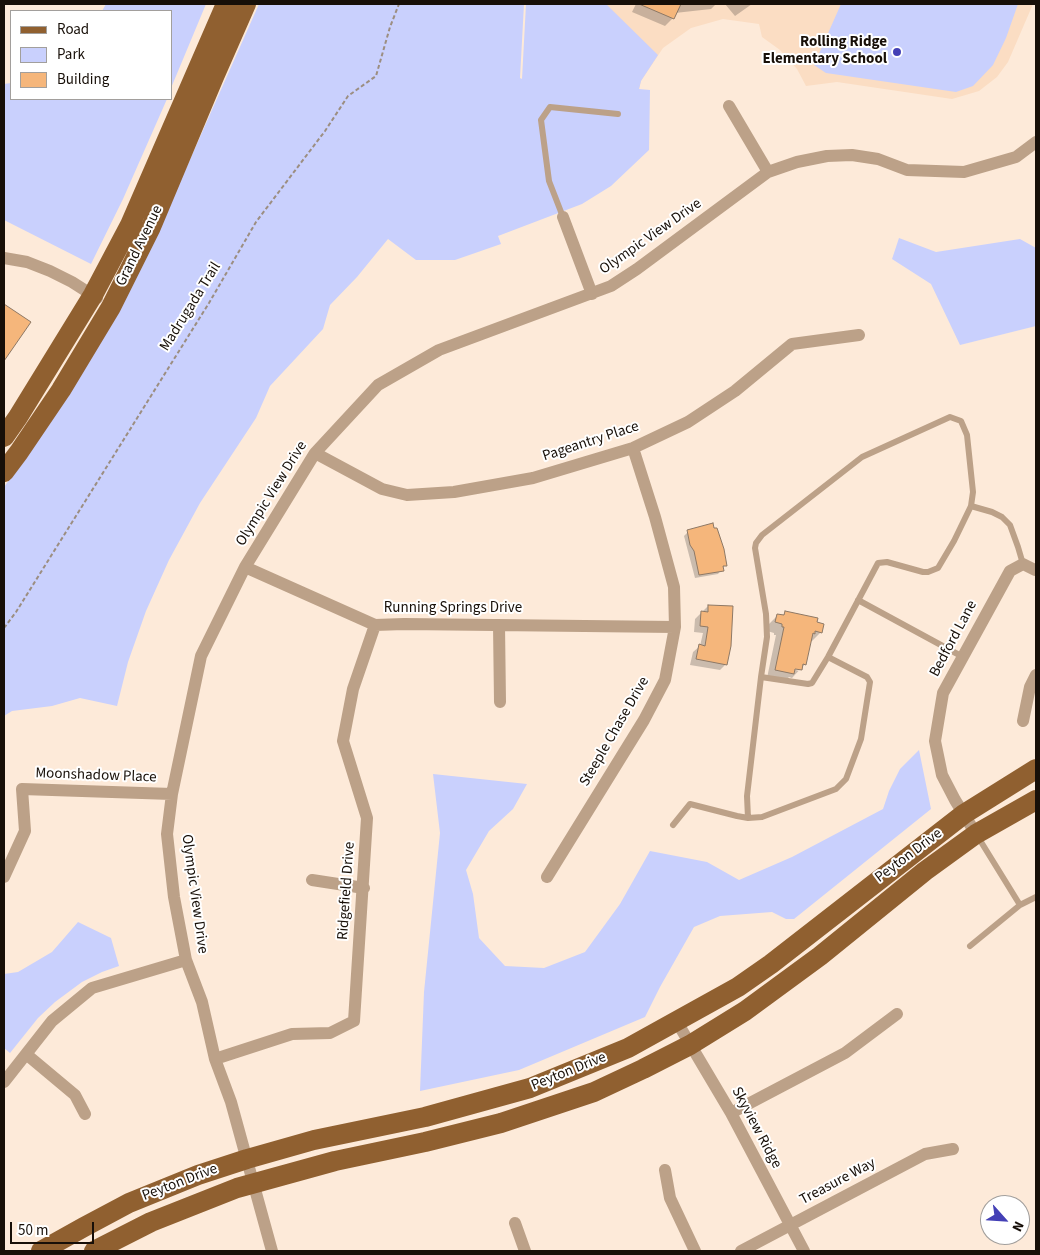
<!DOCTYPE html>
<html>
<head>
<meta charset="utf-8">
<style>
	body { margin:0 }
	#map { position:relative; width:1040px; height:1255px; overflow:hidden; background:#fdead9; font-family:"Source Sans 3",sans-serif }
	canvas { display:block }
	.frame { position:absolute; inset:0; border:5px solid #170f08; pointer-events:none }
	.legend { position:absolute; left:10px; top:10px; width:162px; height:90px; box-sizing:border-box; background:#fff; border:1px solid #a29f9c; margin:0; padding:6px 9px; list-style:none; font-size:15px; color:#170f08 }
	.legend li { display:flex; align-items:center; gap:10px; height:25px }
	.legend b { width:25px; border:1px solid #a29f9c }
	.north { position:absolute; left:980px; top:1195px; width:50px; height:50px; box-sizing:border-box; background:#fff; border:1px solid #a29f9c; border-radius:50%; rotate:116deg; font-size:14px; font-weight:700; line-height:20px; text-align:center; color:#170f08 }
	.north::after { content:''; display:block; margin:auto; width:18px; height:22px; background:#4440b6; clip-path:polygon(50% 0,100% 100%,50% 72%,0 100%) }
	.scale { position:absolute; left:10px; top:1222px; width:84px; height:22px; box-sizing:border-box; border:2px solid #170f08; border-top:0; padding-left:6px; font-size:15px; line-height:18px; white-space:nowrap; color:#170f08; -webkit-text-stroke:4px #fff; paint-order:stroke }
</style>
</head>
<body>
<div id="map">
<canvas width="1040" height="1255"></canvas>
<div class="frame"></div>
<ul class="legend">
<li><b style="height:6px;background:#906030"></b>Road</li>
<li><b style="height:14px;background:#c9d0fd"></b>Park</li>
<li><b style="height:14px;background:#f5b67b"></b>Building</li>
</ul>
<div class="north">N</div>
<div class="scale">50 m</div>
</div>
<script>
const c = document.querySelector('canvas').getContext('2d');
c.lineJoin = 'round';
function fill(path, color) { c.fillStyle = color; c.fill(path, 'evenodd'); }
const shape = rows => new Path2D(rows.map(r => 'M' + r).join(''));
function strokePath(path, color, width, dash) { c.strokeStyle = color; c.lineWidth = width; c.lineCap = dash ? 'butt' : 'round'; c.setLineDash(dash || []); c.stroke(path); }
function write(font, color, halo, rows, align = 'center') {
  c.font = font + ' "Source Sans 3",sans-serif'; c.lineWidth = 4; c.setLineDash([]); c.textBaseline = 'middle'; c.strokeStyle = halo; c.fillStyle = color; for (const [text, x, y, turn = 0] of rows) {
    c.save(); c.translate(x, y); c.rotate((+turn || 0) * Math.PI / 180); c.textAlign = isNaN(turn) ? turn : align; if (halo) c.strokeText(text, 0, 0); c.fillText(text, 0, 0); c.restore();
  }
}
fill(shape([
	[527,4,1033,4,1008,62,997,77,979,91,952,99,837,82,806,86,797,69,780,50,762,37,759,24,723,19,691,28,663,48,641,81,639,89]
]), '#fbddc3');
fill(shape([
	[106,4,206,4,171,88,171,11,102,11],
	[259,4,524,4,520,78,522,79,526,4,606,4,658,55,641,81,639,89,650,90,649,150,611,186,582,204,498,236,501,244,455,260,416,260,388,239,357,277,330,305,323,329,270,386,256,418,200,503,169,560,146,611,128,662,117,706,80,698,52,706,12,711,4,716,4,487,25,458,152,245],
	[841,4,1018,4,1006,38,993,65,973,86,956,92,826,73,814,65],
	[11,83,11,99,167,99,123,199,91,264,4,220,4,84],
	[899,238,936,252,1020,239,1036,248,1036,326,960,345,931,284,892,259],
	[919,750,931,809,794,919,786,919,772,912,720,916,694,927,660,987,645,1017,519,1070,420,1091,424,992,440,833,433,774,527,784,513,809,489,831,466,870,473,894,479,938,505,966,544,968,585,952,620,904,650,851,707,862,739,880,792,857,883,809,889,791,900,769],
	[78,922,111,938,119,966,102,972,82,982,55,1002,38,1018,10,1053,4,1048,4,974,18,972,52,952]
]), '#c9d0fd');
fill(shape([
	[636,4,716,4,711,9,675,13,673,18,665,26,632,12],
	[725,4,752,4,735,16],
	[6,307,13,347,4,361,4,309],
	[688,532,725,565,718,574,695,578,684,536],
	[708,606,726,664,720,670,690,665,693,652,700,646,703,633,694,632,695,619],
	[786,613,816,623,821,632,812,641,810,640,805,664,792,678,789,677,784,682,767,678,776,635,774,635,774,633,767,631,769,624,778,615,782,616],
	[789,668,799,668,799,671]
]), '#0003');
const building = shape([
	[639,4,681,4,674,19,639,4],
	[4,304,31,322,4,361,4,304],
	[713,523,714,528,717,528,724,549,727,566,723,566,724,571,699,575,694,551,690,545,687,530,713,523],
	[708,605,733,606,731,646,727,665,696,659,699,644,705,646,708,627,700,626,701,611,708,612,708,605],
	[785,611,818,618,817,622,824,624,822,633,815,631,815,634,813,633,806,665,803,664,802,670,795,669,794,674,775,670,784,627,782,627,782,624,775,622,777,614,784,615,785,611]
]);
fill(building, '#f5b67b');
strokePath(building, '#8d7865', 1);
strokePath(shape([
	[4,628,16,612,209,303,256,222,325,131,348,96,376,76,390,27,399,4]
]), '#9c8e81', 2, [4, 2.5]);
strokePath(shape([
	[563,217,549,181,541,120,550,107,618,114],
	[971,506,973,492,967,435,961,421,950,417,862,457,762,535,756,543,755,548,766,614,767,637,761,677,808,684,812,683,828,657,878,563,887,562,923,572,928,572,938,568,954,541,971,506,992,512,1002,517,1010,525,1018,547,1023,564],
	[858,600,963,657],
	[761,677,747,796,748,818,762,817,836,789,846,779,861,739,870,682,867,677,828,657],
	[673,825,690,804,737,816,748,818],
	[978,837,1020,905,1036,897],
	[970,946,1020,905]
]), '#bca188', 6);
strokePath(shape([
	[729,106,768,172],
	[563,217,592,294],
	[4,258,27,262,50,271,72,282,97,298],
	[315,453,382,489,407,495,454,492,533,478,633,448,688,422,735,391,792,344,859,335],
	[245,567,375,625,404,624,675,627],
	[499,625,500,702],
	[1023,721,1030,687,1036,675],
	[976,834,955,800,942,775,935,741,943,693,1010,571,1023,564,1035,570],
	[4,877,25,831,22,789,172,794],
	[547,877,644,720,665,680,675,627,674,587,655,517,633,448],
	[312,880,364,888],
	[677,1022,731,1113,804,1251],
	[26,1054,75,1095,85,1114],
	[215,1059,292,1034,330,1033,354,1021,367,818,343,741,353,689,375,625],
	[4,1082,52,1021,92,988,186,960],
	[731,1113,845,1053,897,1014],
	[665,1170,670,1198,695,1251],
	[515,1223,525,1251],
	[272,1251,231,1102,215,1059,202,1002,186,960,174,897,167,834,172,794,201,656,245,567,315,453,378,385,439,350,611,286,637,269,768,172,797,162,827,156,852,155,878,159,907,170,964,172,1016,157,1036,142],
	[741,1251,925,1154,953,1149]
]), '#bca188', 12);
strokePath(shape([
	[4,437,18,417,93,295,130,225,226,4],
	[4,472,19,452,61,390,111,307,151,227,214,77,246,4],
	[41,1251,84,1227,129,1203,198,1175,247,1159,314,1140,425,1117,530,1088,628,1048,738,987,771,964,964,814,1036,769],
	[94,1251,151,1222,237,1188,335,1161,425,1142,501,1123,594,1092,643,1069,690,1045,745,1011,820,956,925,871,976,834,1036,800]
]), '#906030', 20);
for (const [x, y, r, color] of [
	[897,52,5,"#4440b6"]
]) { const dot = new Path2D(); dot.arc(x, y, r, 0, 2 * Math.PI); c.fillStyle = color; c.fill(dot); strokePath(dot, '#fff', 2); }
write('bold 15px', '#170f08', '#fff', [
	["Rolling Ridge",887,43],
	["Elementary School",887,60]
], 'right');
write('15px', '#170f08', '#fff', [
	["Olympic View Drive",651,237,-35],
	["Grand Avenue",140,246,-64],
	["Madrugada Trail",191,307,-58],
	["Pageantry Place",591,442,-18],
	["Olympic View Drive",272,494,-58],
	["Running Springs Drive",453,609],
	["Bedford Lane",954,639,-62],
	["Steeple Chase Drive",615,732,-60],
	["Moonshadow Place",96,776,2],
	["Peyton Drive",909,856,-37],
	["Ridgefield Drive",347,891,-86],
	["Olympic View Drive",194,894,82],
	["Peyton Drive",569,1072,-22],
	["Skyview Ridge",756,1128,62],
	["Treasure Way",838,1182,-28],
	["Peyton Drive",180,1183,-21]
]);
</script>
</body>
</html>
